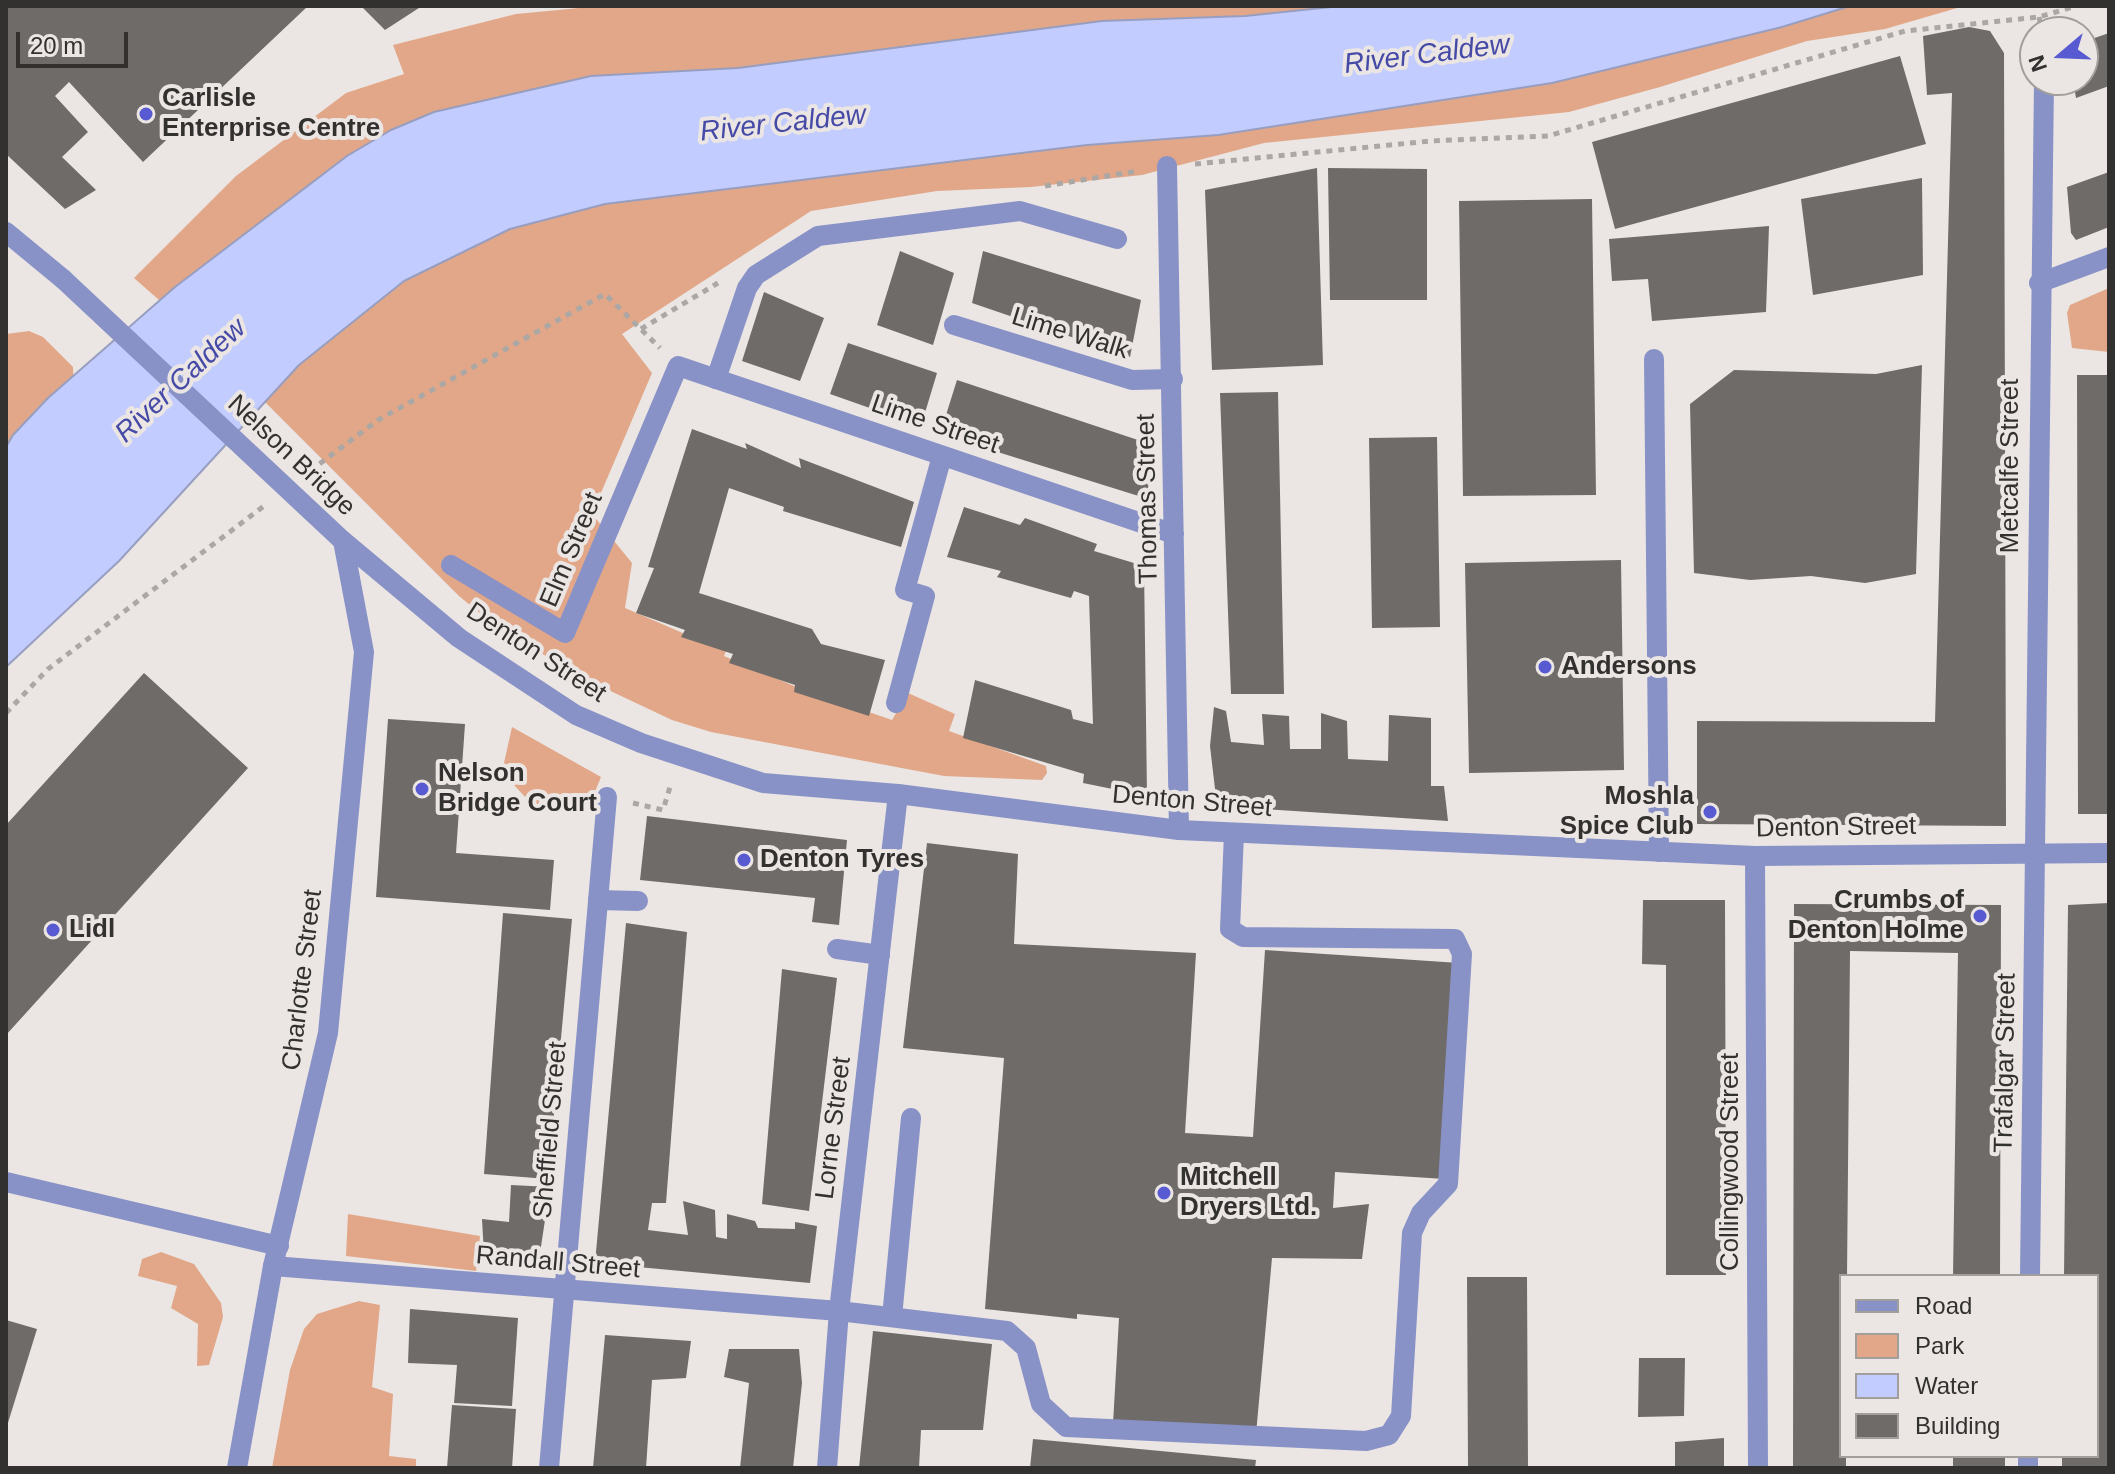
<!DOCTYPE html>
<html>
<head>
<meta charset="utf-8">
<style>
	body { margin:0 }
	#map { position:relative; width:2115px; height:1474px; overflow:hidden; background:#ebe6e3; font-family:Helvetica,sans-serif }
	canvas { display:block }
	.frame { position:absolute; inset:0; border:8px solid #333130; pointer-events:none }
	.legend { position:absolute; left:1839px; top:1274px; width:260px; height:184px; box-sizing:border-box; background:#ebe6e3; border:2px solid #a19e9b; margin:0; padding:10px 14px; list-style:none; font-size:24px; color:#333130 }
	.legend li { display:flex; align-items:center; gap:16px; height:40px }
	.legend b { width:40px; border:2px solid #a19e9b }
	.north { position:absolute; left:2019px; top:16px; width:80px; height:80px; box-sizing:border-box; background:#ebe6e3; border:2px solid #a19e9b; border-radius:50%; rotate:251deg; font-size:22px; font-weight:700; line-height:32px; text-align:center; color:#333130 }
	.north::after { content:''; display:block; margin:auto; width:28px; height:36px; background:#575ad1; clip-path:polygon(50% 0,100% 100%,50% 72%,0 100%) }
	.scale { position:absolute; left:16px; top:32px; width:112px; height:36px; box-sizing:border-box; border:4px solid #333130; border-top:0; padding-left:10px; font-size:24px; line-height:28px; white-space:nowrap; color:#333130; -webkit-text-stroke:6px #ebe6e3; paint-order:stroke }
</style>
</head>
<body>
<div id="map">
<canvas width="2115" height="1474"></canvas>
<div class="frame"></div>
<ul class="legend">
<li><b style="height:10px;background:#8992c7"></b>Road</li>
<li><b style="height:22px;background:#e1a788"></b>Park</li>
<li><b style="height:22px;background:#c3ccfe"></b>Water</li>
<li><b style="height:22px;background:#6f6b68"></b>Building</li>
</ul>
<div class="north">N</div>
<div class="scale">20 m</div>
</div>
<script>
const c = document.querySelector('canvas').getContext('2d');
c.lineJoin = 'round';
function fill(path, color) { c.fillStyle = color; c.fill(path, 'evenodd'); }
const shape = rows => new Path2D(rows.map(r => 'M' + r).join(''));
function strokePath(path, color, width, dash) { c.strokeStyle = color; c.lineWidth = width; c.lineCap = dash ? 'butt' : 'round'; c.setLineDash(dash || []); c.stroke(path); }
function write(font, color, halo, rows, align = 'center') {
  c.font = font + ' Helvetica,sans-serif'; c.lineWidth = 8; c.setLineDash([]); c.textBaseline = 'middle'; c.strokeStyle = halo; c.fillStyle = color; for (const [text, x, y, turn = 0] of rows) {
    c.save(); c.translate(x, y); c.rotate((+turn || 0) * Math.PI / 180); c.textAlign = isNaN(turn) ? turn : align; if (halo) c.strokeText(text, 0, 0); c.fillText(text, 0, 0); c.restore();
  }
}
fill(shape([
	[600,6,1341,6,1245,16,1102,21,738,68,591,76,434,112,391,130,347,156,159,300,134,278,236,176,346,93,404,74,393,45,516,14],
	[1850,6,1964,6,1885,29,1807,41,1660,87,1569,112,1264,143,1142,175,1031,187,937,191,811,211,622,334,652,373,592,514,632,563,625,608,685,634,728,646,724,656,794,686,892,720,908,693,955,714,949,731,1046,766,1047,773,1042,780,944,776,711,732,672,720,585,679,498,628,459,596,265,402,299,365,404,281,510,229,605,204,1087,145,1218,135,1463,97,1552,83,1782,27],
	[2109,288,2109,352,2072,348,2067,313,2070,305],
	[29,331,43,337,73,367,74,390,6,487,6,334],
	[512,727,601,777,590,804,539,812,502,772],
	[348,1214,480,1236,476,1271,346,1256],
	[161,1252,194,1264,221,1303,223,1317,209,1365,197,1366,198,1324,171,1308,177,1286,138,1276,142,1259],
	[359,1301,380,1305,372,1387,393,1394,389,1456,416,1459,416,1468,272,1468,290,1370,304,1329,317,1314]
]), '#e1a788');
const water = shape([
	[1341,6,1850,6,1782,27,1552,83,1218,135,1087,145,605,204,510,229,404,281,299,365,119,561,6,667,6,447,13,435,48,398,175,287,347,156,391,130,434,112,591,76,738,68,1102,21,1245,16,1341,6]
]);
fill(water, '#c3ccfe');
strokePath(water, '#989ec0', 2);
fill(shape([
	[6,6,308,6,143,162,69,82,55,96,88,132,62,157,96,190,65,209,6,154],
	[361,6,422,6,385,30],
	[1969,27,1990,31,2004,53,2006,826,1697,824,1697,721,1935,722,1952,93,1927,95,1923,36],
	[2109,33,2109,86,2076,98,2073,80,2083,80,2083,42],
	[1900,56,1926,144,1615,229,1592,142],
	[1317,168,1323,365,1212,370,1205,190],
	[1328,168,1427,169,1427,300,1330,300],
	[2109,172,2109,227,2076,240,2071,233,2067,187],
	[1922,178,1923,275,1813,295,1801,199],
	[1592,199,1596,495,1463,496,1459,201],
	[1769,226,1766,312,1652,321,1648,279,1612,281,1609,239],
	[900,251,954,273,933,345,877,325],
	[983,251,1141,300,1130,357,972,303],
	[764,292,824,318,800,381,742,361],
	[848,343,937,373,921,426,830,394],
	[1922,365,1916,574,1865,583,1811,576,1750,580,1694,573,1690,404,1734,370,1876,374],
	[2077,375,2109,375,2109,814,2078,814],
	[957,380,1141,441,1152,473,1145,498,940,434],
	[1278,392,1284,694,1231,694,1220,393],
	[692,429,747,449,745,443,801,468,799,458,914,502,901,547,783,511,784,507,729,488,699,593,812,629,821,644,885,660,869,716,794,692,795,685,729,663,733,654,681,637,685,630,636,613,654,568,648,567],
	[1437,437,1440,627,1372,628,1369,438],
	[964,507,1020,525,1025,518,1097,544,1094,551,1144,566,1147,796,1083,783,1084,774,963,738,975,680,1071,710,1073,719,1093,724,1089,596,1074,591,1071,598,997,577,1001,571,947,557],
	[1621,560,1624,770,1469,773,1465,563],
	[144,673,248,768,6,1035,6,825],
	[1214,707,1226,711,1231,742,1264,745,1262,714,1289,716,1290,749,1321,749,1321,713,1347,721,1348,759,1388,761,1389,715,1431,718,1431,786,1444,786,1448,821,1217,806,1210,746],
	[388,719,465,724,456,853,554,860,550,910,376,897],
	[647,816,847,840,839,925,812,922,815,898,640,880],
	[927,843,1018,854,1014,944,1196,953,1185,1133,1253,1137,1265,950,1459,963,1445,1179,1335,1172,1333,1208,1369,1204,1362,1259,1272,1258,1256,1434,1113,1424,1119,1318,1077,1314,1077,1319,985,1309,1004,1058,903,1048],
	[1643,900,1725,900,1726,1275,1666,1275,1666,965,1642,964],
	[2109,903,2109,1468,2062,1468,2062,1456,2097,1456,2097,1276,2064,1276,2068,905],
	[1794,904,2001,905,2000,1276,1953,1276,1958,953,1850,951,1847,1276,1841,1276,1841,1456,1846,1456,1846,1468,1793,1468],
	[503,913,572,919,548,1179,484,1174],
	[626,923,687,932,666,1203,652,1203,648,1230,688,1235,683,1201,715,1210,716,1237,727,1239,727,1214,755,1221,758,1228,795,1229,795,1222,817,1226,810,1283,595,1263],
	[782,969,837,978,809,1211,762,1204],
	[511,1185,550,1187,540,1253,484,1254,482,1219,509,1222],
	[1467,1277,1527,1277,1528,1468,1468,1468],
	[410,1309,518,1318,512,1406,454,1403,457,1365,408,1363],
	[6,1320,37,1329,7,1426,6,1426],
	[873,1331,992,1344,983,1430,921,1430,919,1468,859,1468],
	[605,1335,691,1341,686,1378,652,1380,646,1468,593,1468],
	[729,1349,799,1349,802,1383,793,1468,740,1468,749,1383,724,1377],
	[1639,1358,1685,1358,1684,1416,1638,1417],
	[452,1405,516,1409,512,1468,447,1468],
	[1724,1438,1724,1468,1675,1468,1675,1442],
	[1033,1439,1256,1460,1255,1468,1030,1468],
	[1953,1456,2005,1456,2005,1468,1953,1468]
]), '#6f6b68');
strokePath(shape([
	[2039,17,2042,32],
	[1195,164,1431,141,1548,136,1905,31,2039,17,2076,6],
	[1045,186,1138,171],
	[641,329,718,283],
	[310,471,378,420,605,294,660,348],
	[6,713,48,669,264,506],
	[633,803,663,810,671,784]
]), '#aba7a5', 5, [6, 6]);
strokePath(shape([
	[954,325,1132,380,1173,379],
	[1654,359,1659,852],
	[716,379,747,288,756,275,818,236,1020,211,1117,239],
	[598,900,638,901],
	[837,949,880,955],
	[6,1182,279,1246],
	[839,1311,1007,1331,1026,1348,1041,1404,1066,1427,1366,1441,1389,1435,1401,1416,1412,1233,1421,1213,1448,1184,1462,954,1455,939,1243,937,1230,929,1234,833],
	[892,1317,911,1118]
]), '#8992c7', 20);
strokePath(shape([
	[1167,166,1179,830],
	[2039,283,2109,257],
	[451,565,565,633,678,366,1174,534],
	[896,703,925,596,905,590,942,456],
	[1755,856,1758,1468],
	[273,1266,839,1311],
	[2030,1276,2044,80],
	[549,1468,607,797],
	[827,1468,839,1311,898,794],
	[2028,1468,2028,1456]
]), '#8992c7', 20);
strokePath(shape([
	[6,232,63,279],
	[343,541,459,638,576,715,641,743,763,783,898,794,1179,830,1755,856,2109,853],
	[237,1468,273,1266,328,1033,364,652,343,541]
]), '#8992c7', 20);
strokePath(shape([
	[63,279,343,541]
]), '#8992c7', 20);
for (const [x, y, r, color] of [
	[146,114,8,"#575ad1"],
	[1545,667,8,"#575ad1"],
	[422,789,8,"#575ad1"],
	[1710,812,8,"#575ad1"],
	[744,860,8,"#575ad1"],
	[1980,916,8,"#575ad1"],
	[53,930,8,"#575ad1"],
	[1164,1193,8,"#575ad1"]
]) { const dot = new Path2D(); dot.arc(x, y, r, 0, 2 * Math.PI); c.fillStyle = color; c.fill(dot); strokePath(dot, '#ebe6e3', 3); }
write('bold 26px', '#333130', '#ebe6e3', [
	["Carlisle",162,99],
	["Enterprise Centre",162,129],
	["Andersons",1561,667],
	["Nelson",438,774],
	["Bridge Court",438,804],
	["Moshla",1694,797,"right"],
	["Spice Club",1694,827,"right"],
	["Denton Tyres",760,860],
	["Crumbs of",1964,901,"right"],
	["Denton Holme",1964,931,"right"],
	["Lidl",69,930],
	["Mitchell",1180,1178],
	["Dryers Ltd.",1180,1208]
], 'left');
write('26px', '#333130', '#ebe6e3', [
	["Lime Walk",1070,334,17],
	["Lime Street",935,425,19],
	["Nelson Bridge",291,456,43],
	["Metcalfe Street",2011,466,-90],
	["Thomas Street",1148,499,-91],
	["Elm Street",572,550,-67],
	["Denton Street",536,653,33],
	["Denton Street",1192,802,5],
	["Denton Street",1836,828,-1],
	["Charlotte Street",303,980,-83],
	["Trafalgar Street",2006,1063,-89],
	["Lorne Street",834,1128,-83],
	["Sheffield Street",551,1130,-85],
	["Collingwood Street",1731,1162,-90],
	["Randall Street",558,1263,5]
]);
write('italic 28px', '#464aa7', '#ebe6e3', [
	["River Caldew",1427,55,-7],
	["River Caldew",783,124,-6],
	["River Caldew",181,381,-43]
]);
</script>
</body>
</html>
